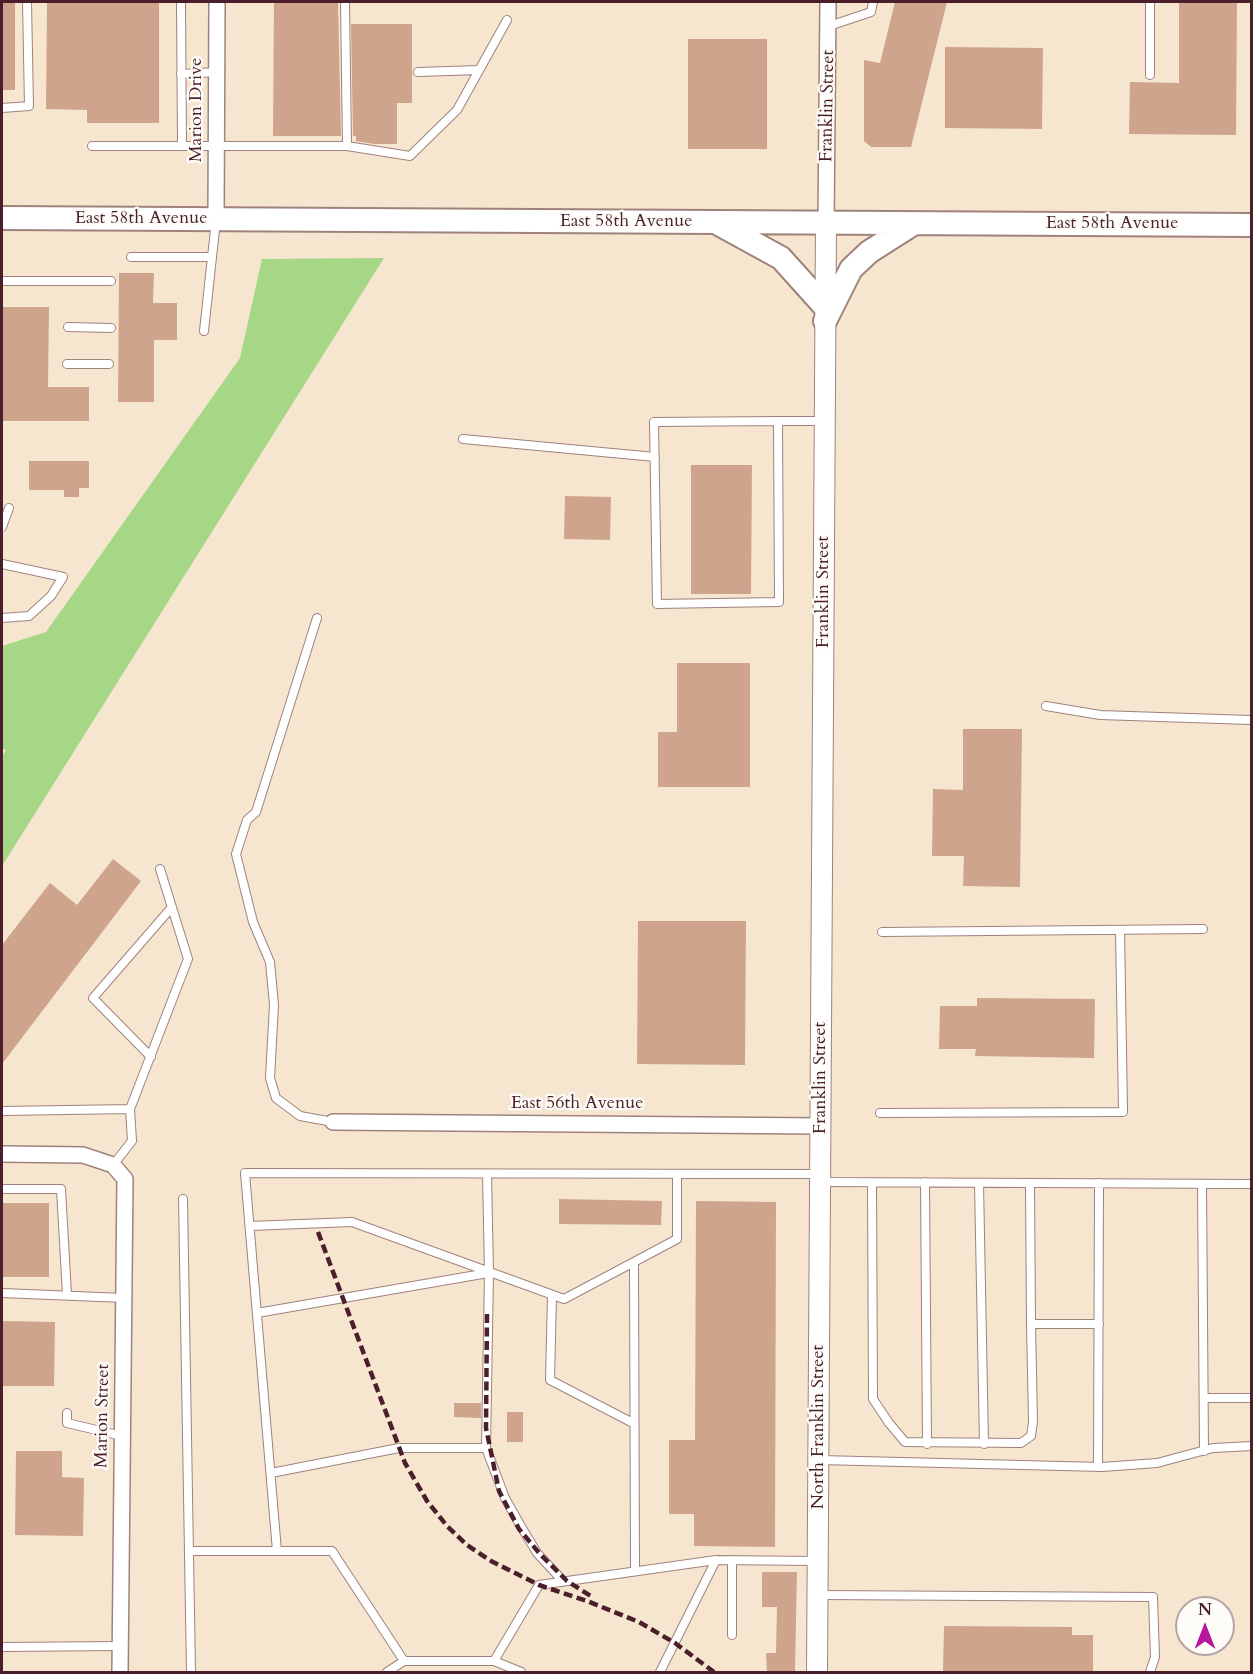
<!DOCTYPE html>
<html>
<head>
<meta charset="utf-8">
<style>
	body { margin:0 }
	#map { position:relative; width:1253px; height:1674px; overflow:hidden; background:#f6e6cf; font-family:Cardo,serif }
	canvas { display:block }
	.frame { position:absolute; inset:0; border:3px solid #4a1f2b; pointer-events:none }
	.north { position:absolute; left:1175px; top:1596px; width:60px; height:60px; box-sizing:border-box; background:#fdfcf7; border:2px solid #b5a4a5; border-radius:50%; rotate:0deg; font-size:16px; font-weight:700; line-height:24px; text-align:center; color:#4a1f2b }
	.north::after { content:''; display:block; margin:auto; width:21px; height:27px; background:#b5179e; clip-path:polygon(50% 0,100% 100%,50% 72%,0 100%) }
</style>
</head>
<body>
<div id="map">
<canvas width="1253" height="1674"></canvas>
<div class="frame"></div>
<div class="north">N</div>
</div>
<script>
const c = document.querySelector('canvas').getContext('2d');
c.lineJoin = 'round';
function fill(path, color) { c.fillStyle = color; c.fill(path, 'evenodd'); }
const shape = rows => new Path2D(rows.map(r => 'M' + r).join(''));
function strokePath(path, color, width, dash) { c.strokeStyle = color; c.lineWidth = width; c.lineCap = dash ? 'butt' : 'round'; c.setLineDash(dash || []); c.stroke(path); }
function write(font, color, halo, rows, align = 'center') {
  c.font = font + ' Cardo,serif'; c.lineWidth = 4.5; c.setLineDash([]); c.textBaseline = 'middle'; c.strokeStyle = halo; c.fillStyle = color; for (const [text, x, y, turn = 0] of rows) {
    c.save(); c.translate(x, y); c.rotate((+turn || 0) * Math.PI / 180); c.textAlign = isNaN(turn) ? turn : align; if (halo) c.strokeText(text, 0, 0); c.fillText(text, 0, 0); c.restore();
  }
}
fill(shape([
	[384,258,2,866,2,757,6,750,2,748,2,646,46,632,240,358,262,259]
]), '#a5d787');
fill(shape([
	[2,2,15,2,15,90,2,90],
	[47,2,159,2,159,123,87,123,87,110,46,109],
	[274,2,338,2,341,136,273,136],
	[895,2,947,2,911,147,871,147,864,141,864,60,880,63],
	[1179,2,1237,2,1236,135,1129,134,1130,82,1179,83],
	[351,24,412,24,412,103,397,103,397,144,374,144,356,141,356,136,353,136],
	[688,39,767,39,767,149,688,149],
	[945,47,1043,48,1042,129,945,128],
	[119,273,154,273,153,303,177,303,177,340,154,340,154,402,118,402],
	[2,307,49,307,48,387,89,387,89,421,2,421],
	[29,461,89,461,89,488,79,488,79,497,64,497,64,490,29,490],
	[691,465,752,465,751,594,691,594],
	[565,496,611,497,610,540,564,539],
	[677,663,750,663,750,787,658,787,658,732,677,732],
	[963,729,1022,729,1020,887,963,886,964,856,932,856,933,789,963,790],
	[113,859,141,881,2,1064,2,945,50,883,77,905],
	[638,921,746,921,745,1065,637,1064],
	[977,998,1095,999,1094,1058,975,1056,976,1049,939,1049,940,1006,977,1006],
	[559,1199,662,1201,661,1225,559,1224],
	[696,1201,776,1202,775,1547,694,1546,694,1514,669,1514,669,1440,695,1440],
	[2,1203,49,1203,49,1277,2,1277],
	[2,1321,55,1322,54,1386,2,1386],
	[454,1403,481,1403,481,1418,454,1417],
	[507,1412,523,1412,523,1442,507,1442],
	[16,1451,62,1451,62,1477,84,1478,83,1536,15,1535],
	[762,1572,797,1572,795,1672,767,1672,766,1653,776,1653,777,1607,762,1607],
	[944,1626,1072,1627,1072,1635,1093,1635,1093,1672,943,1672]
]), '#cea48c');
const service = shape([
	[181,2,182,146],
	[1150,2,1150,75],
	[829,26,871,12,873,2],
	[418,72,479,70],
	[181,74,217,72],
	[2,108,29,106,27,2],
	[92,146,347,146,345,2],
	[347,146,410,156,457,110,507,20],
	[131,257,212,257,216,221],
	[2,281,111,281],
	[68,327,111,328],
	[204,331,212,257],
	[67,364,109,364],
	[778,421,779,602,657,604,654,422,778,421,823,421],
	[463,439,655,457],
	[2,527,9,508],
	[2,564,63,577,51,596,29,616,2,618],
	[317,618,256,812,247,820,236,854,253,922,270,962,274,1005,270,1078,276,1098,300,1116,333,1122],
	[1046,706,1100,715,1250,720],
	[882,932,1203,929],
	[151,1057,93,998,172,907],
	[130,1109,188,959,160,869],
	[2,1111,130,1109,132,1141,113,1165],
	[880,1113,1123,1112,1120,930],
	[487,1174,489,1273,486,1448,505,1498,519,1523,537,1553,563,1581],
	[822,1182,1252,1184],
	[872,1182,873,1399,889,1423,905,1442,1021,1443,1031,1436,1033,1422,1031,1324,1099,1324],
	[925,1182,927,1444],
	[979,1183,984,1444],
	[1030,1183,1031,1324],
	[1202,1184,1204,1451],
	[2,1189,61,1189,67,1295],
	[183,1199,191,1672],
	[250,1226,352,1222,564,1299,634,1262],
	[2,1293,124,1298],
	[552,1295,550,1380,633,1423],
	[257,1313,488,1273],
	[1204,1398,1252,1398],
	[67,1413,67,1423,122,1436],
	[820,1460,1102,1467,1157,1463,1213,1448,1252,1446],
	[1098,1467,1099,1183],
	[271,1473,399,1448,486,1448],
	[189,1551,332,1551,404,1661],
	[277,1551,245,1173,819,1174],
	[635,1571,634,1262,677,1239,677,1174],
	[818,1595,1153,1597,1155,1657,1150,1672],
	[732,1635,732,1560],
	[2,1647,120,1646],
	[494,1661,539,1585,716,1560,817,1561],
	[387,1672,404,1661,494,1661,521,1672],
	[660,1672,716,1560]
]);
const minor = shape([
	[216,219,217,2],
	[826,224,828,2],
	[333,1122,821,1126],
	[2,1154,83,1155,113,1165,125,1179,120,1672]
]);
const tertiary = shape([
	[817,1672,826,224]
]);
const secondary = shape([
	[2,218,1252,225],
	[719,224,781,258,826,308],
	[825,321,851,269,869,252,913,224]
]);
strokePath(service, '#a0827d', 10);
strokePath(minor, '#a0827d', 18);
strokePath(tertiary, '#a0827d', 22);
strokePath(secondary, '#a0827d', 26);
strokePath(service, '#fff', 8);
strokePath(minor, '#fff', 15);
strokePath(tertiary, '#fff', 20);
strokePath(secondary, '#fff', 22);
strokePath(shape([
	[318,1232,405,1463,427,1501,447,1526,467,1545,491,1561,539,1585,587,1601,639,1622,675,1643,714,1672],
	[487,1314,486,1428,499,1491,519,1529,540,1554,567,1581,594,1598]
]), '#4a1f2b', 4.5, [9, 4.5]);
write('18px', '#4a1f2b', '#fdfcf7', [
	["Franklin Street",828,106,-89],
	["Marion Drive",197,110,-90],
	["East 58th Avenue",141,219],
	["East 58th Avenue",626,222],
	["East 58th Avenue",1112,224],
	["Franklin Street",824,592,-90],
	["Franklin Street",821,1078,-90],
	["East 56th Avenue",577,1104],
	["Marion Street",103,1416,-89],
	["North Franklin Street",819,1427,-90]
]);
</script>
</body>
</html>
